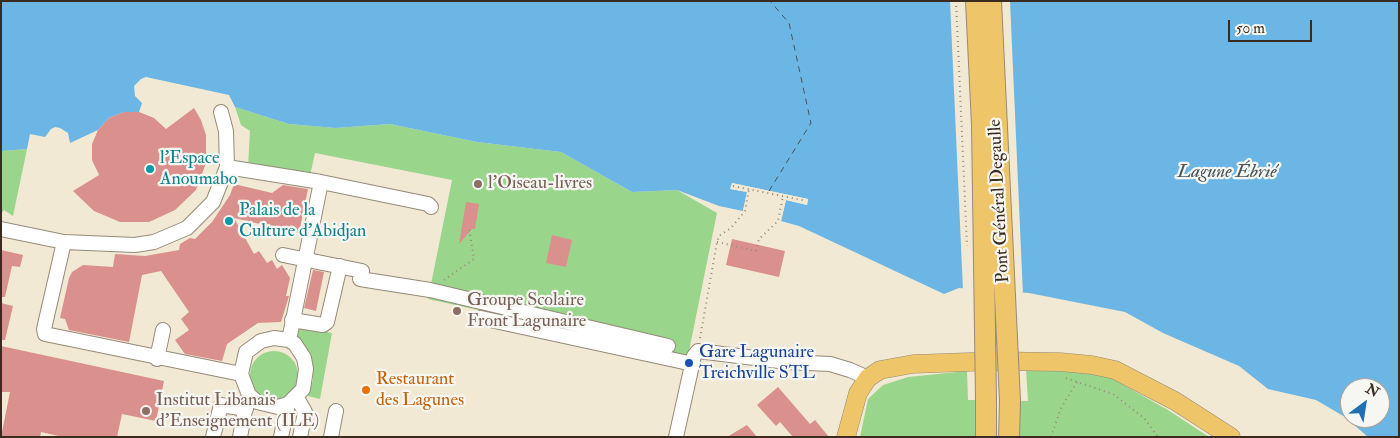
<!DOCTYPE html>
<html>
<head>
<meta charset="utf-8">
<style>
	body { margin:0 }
	#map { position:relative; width:1400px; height:438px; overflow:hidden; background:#f1e9d3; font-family:"IM FELL Double Pica",serif }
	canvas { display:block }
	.frame { position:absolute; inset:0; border:2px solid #3b2a1e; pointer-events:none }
	.north { position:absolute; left:1340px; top:378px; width:50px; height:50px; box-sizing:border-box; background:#f6f6f2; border:1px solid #aba49d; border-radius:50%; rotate:31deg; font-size:14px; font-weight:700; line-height:20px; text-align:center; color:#3b2a1e }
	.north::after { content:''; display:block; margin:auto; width:18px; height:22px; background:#1f6fb2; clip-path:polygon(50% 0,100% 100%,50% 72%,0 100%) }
	.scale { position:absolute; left:1228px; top:20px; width:84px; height:22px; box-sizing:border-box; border:2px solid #3b2a1e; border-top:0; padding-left:6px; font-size:15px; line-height:18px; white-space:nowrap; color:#3b2a1e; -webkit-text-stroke:4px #f6f6f2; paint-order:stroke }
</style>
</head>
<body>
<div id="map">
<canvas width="1400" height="438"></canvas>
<div class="frame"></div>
<div class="north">N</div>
<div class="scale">50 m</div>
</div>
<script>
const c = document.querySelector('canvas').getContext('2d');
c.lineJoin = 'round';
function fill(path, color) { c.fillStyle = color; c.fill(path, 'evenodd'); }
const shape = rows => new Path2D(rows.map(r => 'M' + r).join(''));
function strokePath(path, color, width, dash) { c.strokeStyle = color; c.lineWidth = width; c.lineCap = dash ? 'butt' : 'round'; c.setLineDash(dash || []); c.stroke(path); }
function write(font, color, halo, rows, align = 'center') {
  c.font = font + ' "IM FELL Double Pica",serif'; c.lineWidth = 4.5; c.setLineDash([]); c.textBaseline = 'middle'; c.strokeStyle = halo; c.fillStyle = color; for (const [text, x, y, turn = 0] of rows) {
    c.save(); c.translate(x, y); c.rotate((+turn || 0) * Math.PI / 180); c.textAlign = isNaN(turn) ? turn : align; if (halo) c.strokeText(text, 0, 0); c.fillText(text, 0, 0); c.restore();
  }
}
fill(shape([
	[235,107,289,124,335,128,390,124,477,142,561,152,632,192,677,190,717,213,688,356,428,299,452,180,315,153,310,176,248,167,250,131,241,125],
	[27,149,13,216,4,210,1,214,1,151],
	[297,326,332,333,320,399,308,396,313,380,313,366,309,354,294,339],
	'250 375a24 24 0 1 1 48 0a24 24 0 1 1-48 0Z',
	[1026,369,1091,372,1111,378,1168,410,1209,437,1017,437,1017,401,1028,401],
	[967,371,968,400,978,400,977,437,860,437,868,399,883,385,908,377]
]), '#99d68b');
fill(shape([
	[1,1,1399,1,1399,437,1368,437,1345,417,1316,400,1268,389,1239,366,1163,333,1125,312,1029,293,959,288,944,294,799,226,781,221,786,200,807,205,808,199,732,183,731,189,747,192,743,211,719,206,677,190,632,192,561,152,477,142,390,124,335,128,289,124,235,107,229,95,146,77,141,79,134,86,135,96,142,103,139,112,124,112,109,118,98,130,70,143,68,133,60,128,55,127,51,129,45,137,30,134,27,149,1,151],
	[1350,388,1380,388,1380,418,1350,418]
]), '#6bb6e4');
fill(shape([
	[950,1,1010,1,1023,295,963,291],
	[732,183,808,199,807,205,786,200,781,221,779,221,784,198,805,201,734,186,749,191,746,211,743,211,747,192,730,189]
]), '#f1e9d3');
strokePath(shape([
	[769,191,811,123,789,23,770,1]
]), '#495459', 1, [6, 5]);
fill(shape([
	[194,108,201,120,206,135,206,163,196,190,175,210,149,222,120,222,94,211,73,191,99,175,92,160,92,144,98,130,109,118,124,112,139,112,154,118,166,129],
	[234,184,272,193,283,185,308,189,299,233,234,218,254,254,259,251,267,263,272,260,277,269,282,265,290,278,286,296,289,296,281,322,258,323,227,344,222,361,185,354,175,340,189,330,181,319,189,312,161,271,142,275,129,342,69,330,65,319,60,318,69,278,72,272,83,265,113,267,115,254,145,256,179,250,180,244,190,238,195,239,212,222,230,195],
	[466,202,479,204,475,229,472,229,459,244],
	[552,235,572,240,566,267,546,263],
	[732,239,785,251,779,277,726,265],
	[1,250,23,255,20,267,12,266,5,297,1,297],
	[313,270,324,272,316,311,304,308],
	[1,303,13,306,5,340,1,340],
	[1,346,164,381,156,421,122,414,117,437,63,437,41,432,40,437,1,437,10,392,1,392],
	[778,387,810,424,815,420,829,437,793,437,780,422,776,426,757,405],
	[747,425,757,437,727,437]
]), '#da908c');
const minor = shape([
	[227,167,321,182,428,204,431,207],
	[1,229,64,242,135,245,154,242,187,228,213,202,227,167,226,131,221,112],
	[64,242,44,329,45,334,241,374],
	[283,255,362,271],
	[360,279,430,290,668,346],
	[481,318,693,364],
	[292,320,323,325,327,322,340,266],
	[274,338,289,340,295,344,304,358,306,369,303,389,288,404,278,407,257,402,249,395,241,374,246,352,261,341,274,338],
	[289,340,321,182],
	[157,359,163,330],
	[297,398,305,412,300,437],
	[213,437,221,405,246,409],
	[240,437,247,400],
	[281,437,288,404],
	[331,437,336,411],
	[676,437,694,356,698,351,787,362,830,364,850,370,868,378]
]);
const major = shape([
	[846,437,858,393,868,378,880,370,913,364,996,361,1060,362,1092,365,1115,370,1175,401,1231,437]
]);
const highway = shape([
	[986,437,986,400],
	[1009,437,1010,401]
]);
strokePath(minor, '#968a78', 16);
strokePath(major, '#968a78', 19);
strokePath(highway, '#968a78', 22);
strokePath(shape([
	[733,186,806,201],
	[717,242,756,251,759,239,778,221,783,196],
	[444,280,474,259,469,228],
	[700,338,717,242,719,236,731,228,745,211,749,189],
	[1066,378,1113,394,1144,418,1158,437],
	[1051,437,1061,408,1077,382]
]), '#968a78', 2, [1, 4]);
strokePath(minor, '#fff', 14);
strokePath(major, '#eec569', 18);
strokePath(highway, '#eec569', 20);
const highwayBridge = shape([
	[976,1,982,125,986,400],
	[991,1,1010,401]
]);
strokePath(highwayBridge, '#968a78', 22, []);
strokePath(shape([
	[956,1,967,246]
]), '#968a78', 2, [1, 4]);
strokePath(highwayBridge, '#eec569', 20);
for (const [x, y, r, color] of [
	[150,169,5,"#0f9aa8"],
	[478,184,5,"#8d6e63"],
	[229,221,5,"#0f9aa8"],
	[457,311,5,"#8d6e63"],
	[689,363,5,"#1a4fb4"],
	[366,390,5,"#e8710a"],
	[146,411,5,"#8d6e63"]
]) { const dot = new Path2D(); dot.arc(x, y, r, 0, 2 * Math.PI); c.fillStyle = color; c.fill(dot); strokePath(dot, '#f6f6f2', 2); }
write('18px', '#0d838f', '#f6f6f2', [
	["l'Espace",160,159],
	["Anoumabo",160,180],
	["Palais de la",239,211],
	["Culture d'Abidjan",239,232]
], 'left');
write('18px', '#785e54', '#f6f6f2', [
	["l'Oiseau-livres",488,184],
	["Groupe Scolaire",467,301],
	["Front Lagunaire",467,322],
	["Institut Libanais",156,401],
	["d'Enseignement (ILE)",156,422]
], 'left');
write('18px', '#3b2a1e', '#f6f6f2', [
	["Pont Général Degaulle",1000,201,-93]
]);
write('18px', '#164399', '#f6f6f2', [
	["Gare Lagunaire",699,353],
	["Treichville STL",699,374]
], 'left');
write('18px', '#c56008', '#f6f6f2', [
	["Restaurant",376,380],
	["des Lagunes",376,401]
], 'left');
write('italic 19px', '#495459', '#f6f6f2', [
	["Lagune Ébrié",1227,173]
]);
</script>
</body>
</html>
